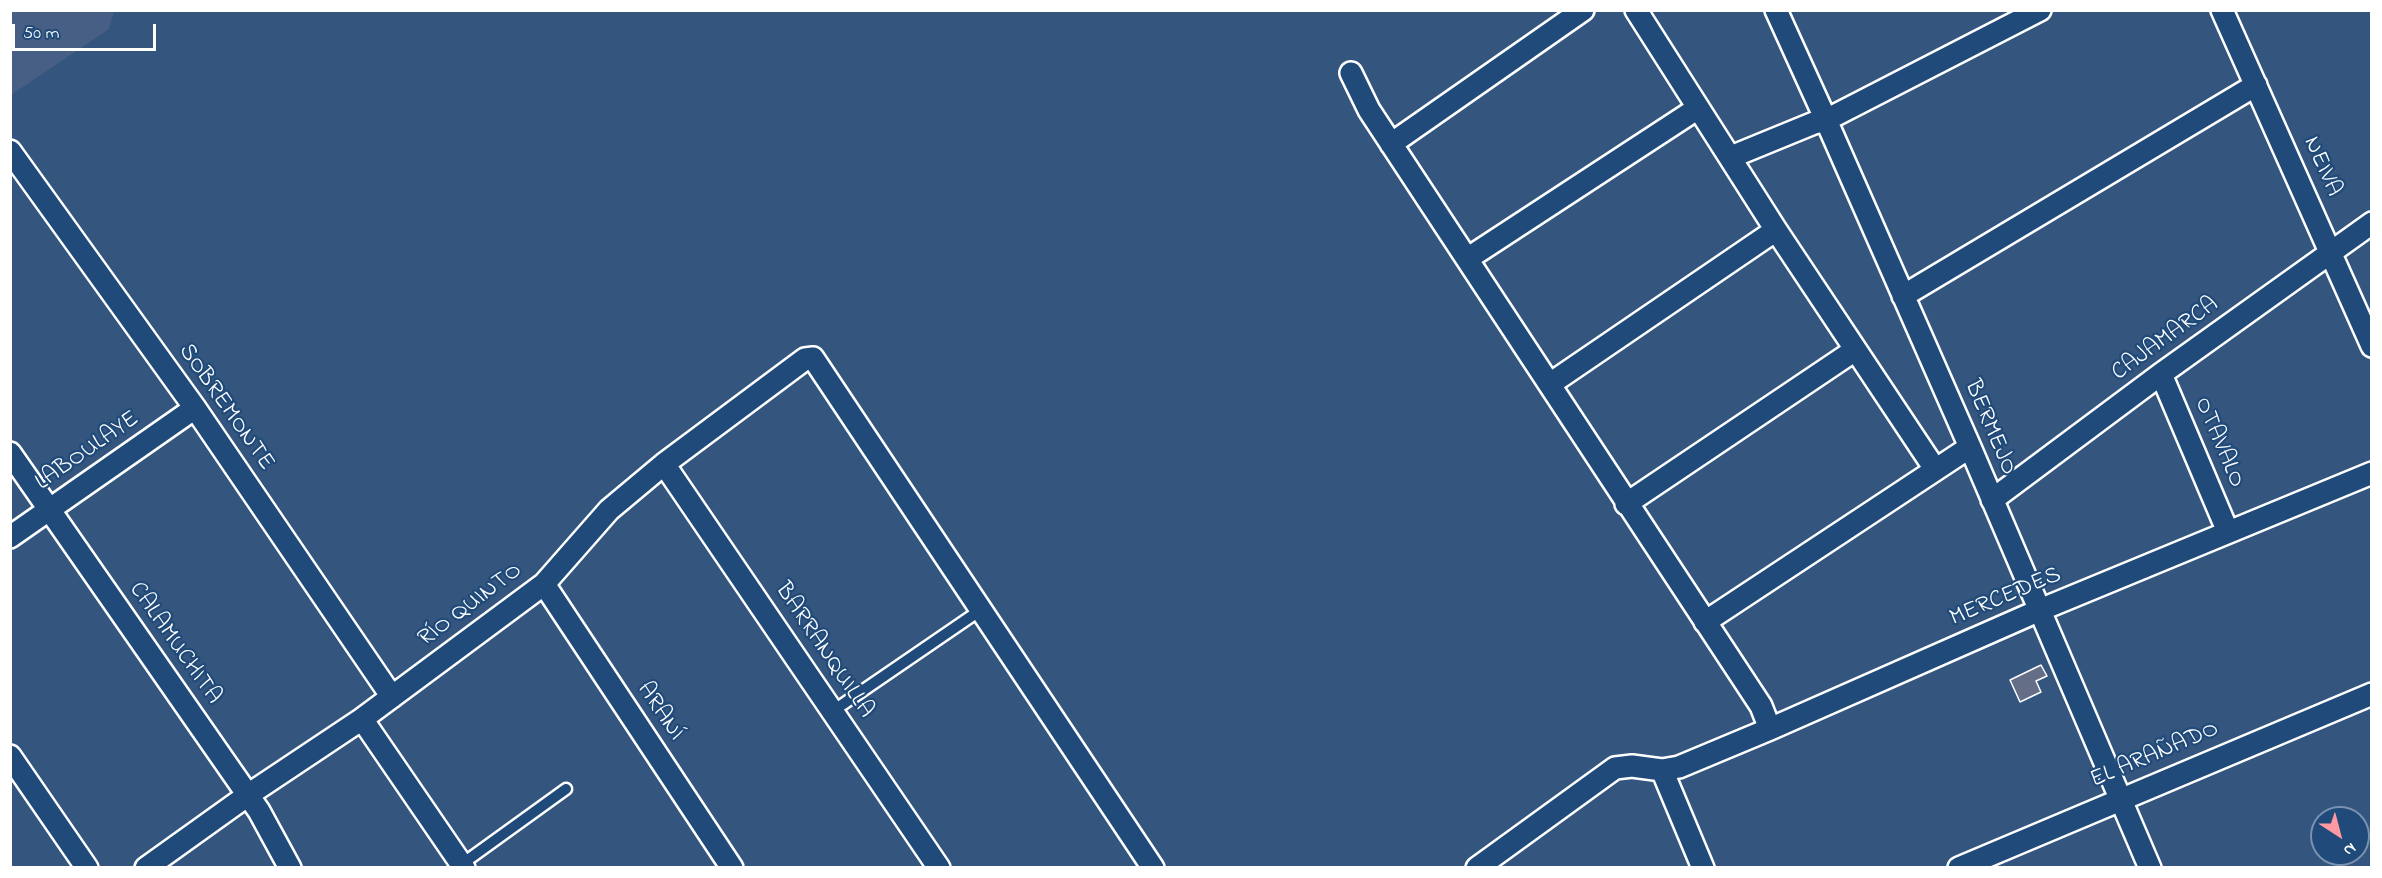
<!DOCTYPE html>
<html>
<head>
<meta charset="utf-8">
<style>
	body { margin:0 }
	#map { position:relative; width:2382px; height:878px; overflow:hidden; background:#34557e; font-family:"Indie Flower",sans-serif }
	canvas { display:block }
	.frame { position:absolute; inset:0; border:12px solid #fff; pointer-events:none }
	.north { position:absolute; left:2310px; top:806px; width:60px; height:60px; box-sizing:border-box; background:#1f4a7a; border:2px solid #7992af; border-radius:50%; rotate:144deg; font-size:16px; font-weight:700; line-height:24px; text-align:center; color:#fff }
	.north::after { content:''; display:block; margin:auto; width:21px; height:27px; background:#ff9aa2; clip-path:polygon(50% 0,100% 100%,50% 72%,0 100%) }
	.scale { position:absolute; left:12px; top:24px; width:144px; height:27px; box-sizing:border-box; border:3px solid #fff; border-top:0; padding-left:8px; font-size:18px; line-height:21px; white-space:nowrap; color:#fff; -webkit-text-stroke:4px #1f4a7a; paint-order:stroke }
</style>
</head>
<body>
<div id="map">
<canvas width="2382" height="878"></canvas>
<div class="frame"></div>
<div class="north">N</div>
<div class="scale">50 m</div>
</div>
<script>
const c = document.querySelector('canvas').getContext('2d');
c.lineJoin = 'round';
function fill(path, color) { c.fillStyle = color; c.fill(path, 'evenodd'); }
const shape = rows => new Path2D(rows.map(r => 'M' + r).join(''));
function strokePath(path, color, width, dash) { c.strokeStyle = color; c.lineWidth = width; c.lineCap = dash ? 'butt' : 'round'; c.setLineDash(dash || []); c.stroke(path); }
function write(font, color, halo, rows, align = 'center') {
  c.font = font + ' "Indie Flower",sans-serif'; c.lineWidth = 4.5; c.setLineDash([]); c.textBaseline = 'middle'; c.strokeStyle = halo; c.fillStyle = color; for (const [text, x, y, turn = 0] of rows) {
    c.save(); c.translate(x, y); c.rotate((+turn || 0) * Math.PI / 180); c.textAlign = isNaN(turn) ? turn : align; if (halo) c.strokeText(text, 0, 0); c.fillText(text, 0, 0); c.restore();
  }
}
fill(shape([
	[11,10,114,10,114,11,109,29,11,95]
]), '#475f84');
const building = shape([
	[2041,665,2047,676,2036,681,2041,692,2020,702,2010,680,2041,665]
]);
fill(building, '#656e87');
strokePath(building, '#fff', 1.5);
const lane = shape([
	[833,711,982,609],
	[462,864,566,789]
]);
const street = shape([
	[1636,10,1776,230,1935,469],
	[1776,10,1826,120,1970,447,2150,868],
	[2222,10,2372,346],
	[1351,73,1369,110,1761,706,1770,729],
	[1391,144,1583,10],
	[10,151,195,408,392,697],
	[1731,157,1814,123,1826,120,2040,10],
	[1467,259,1698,108],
	[1903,296,2256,85],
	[2161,374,2228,532],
	[1550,384,1776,230],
	[10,453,259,811,290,868],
	[664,464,939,868],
	[1992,500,2161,374,2372,223],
	[1626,504,1855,350],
	[10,537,195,408],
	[544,584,732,868],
	[1705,622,1970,447],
	[362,719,464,868],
	[10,756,87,868],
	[1662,770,1703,868],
	[146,868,248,795,362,719,544,584,609,510,664,464,805,359,813,358,1153,868],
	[1477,868,1615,768,1632,766,1662,770,1679,767,1770,729,2040,610,2372,473],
	[1959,868,2372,694]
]);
strokePath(lane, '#fff', 15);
strokePath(street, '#fff', 26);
strokePath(lane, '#1f4a7a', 10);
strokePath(street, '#1f4a7a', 21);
write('24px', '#fff', '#1f4a7a', [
	["NEIVA",2321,167,66],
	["CAJAMARCA",2166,340,-36],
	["SOBREMONTE",225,408,55],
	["BERMEJO",1989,428,67],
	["OTAVALO",2218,443,67],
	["LABOULAYE",88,452,-35],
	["MERCEDES",2006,598,-23],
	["RÍO QUINTO",471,606,-37],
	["CALAMUCHITA",174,644,55],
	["BARRANQUILLA",823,651,56],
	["ARANÍ",659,712,56],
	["EL ARAÑADO",2155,756,-23]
]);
</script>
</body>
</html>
